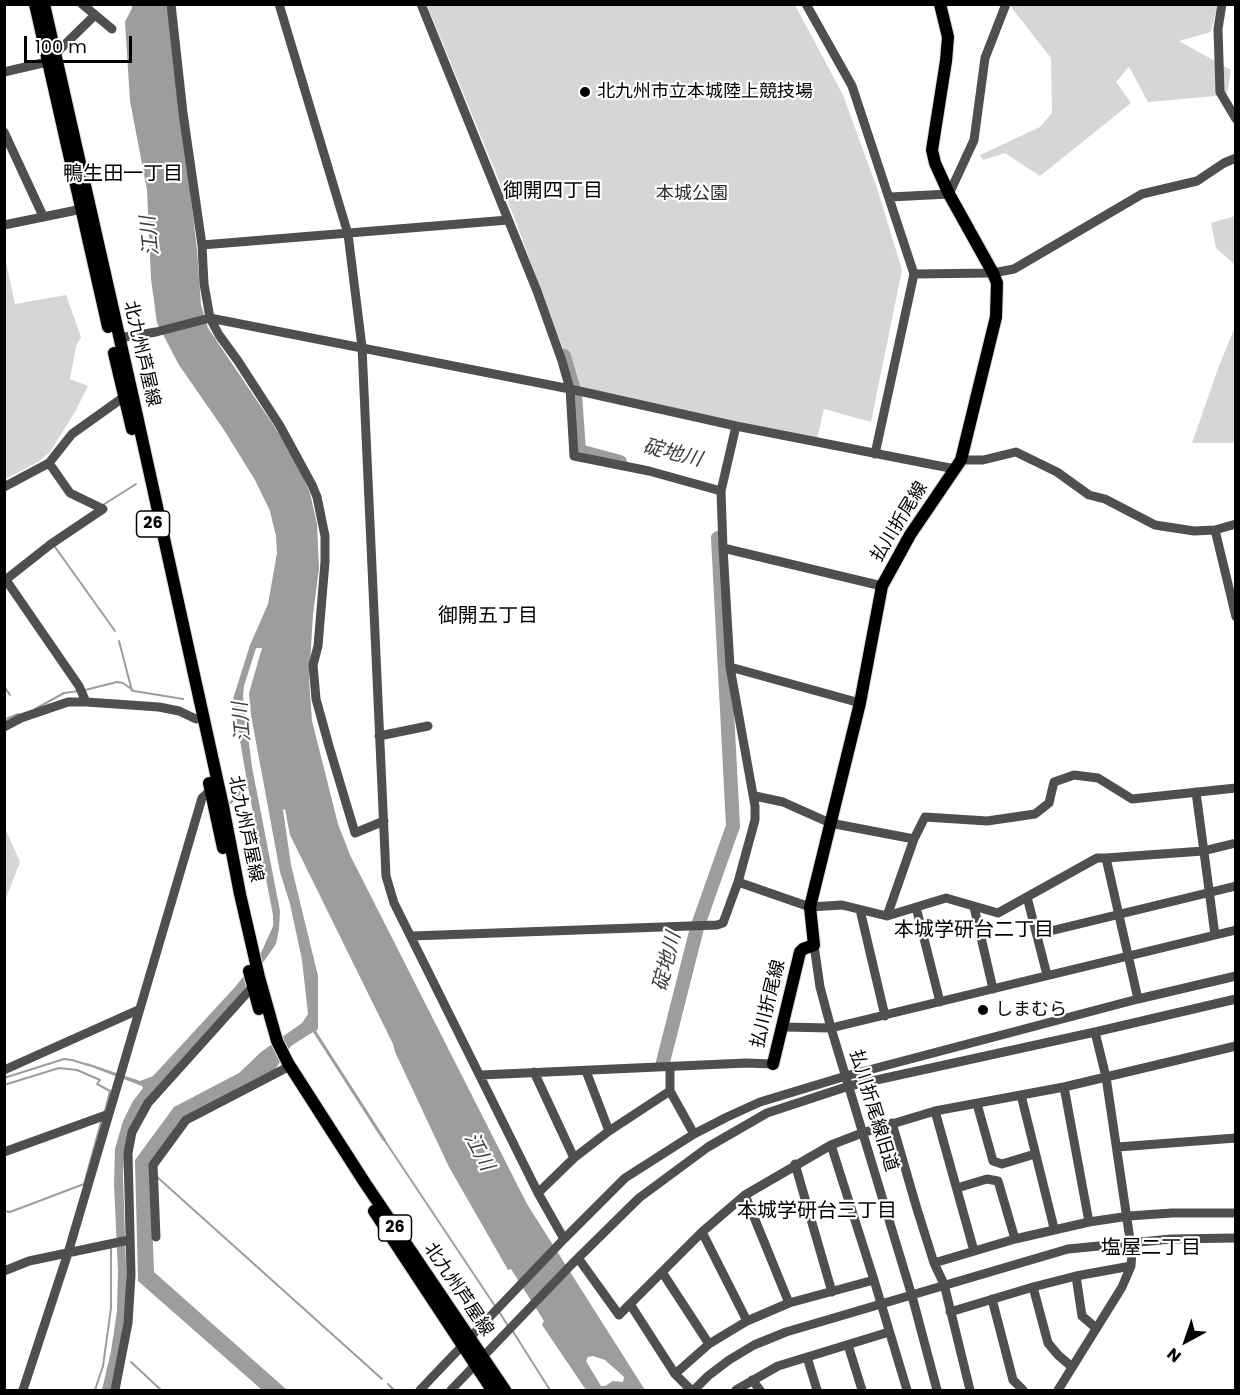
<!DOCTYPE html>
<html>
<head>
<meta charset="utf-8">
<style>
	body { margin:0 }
	#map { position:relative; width:1240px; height:1395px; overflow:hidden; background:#fff; font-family:Poppins,sans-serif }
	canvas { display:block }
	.frame { position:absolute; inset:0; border:6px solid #000; pointer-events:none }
	.north { position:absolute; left:1156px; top:1311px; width:60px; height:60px; -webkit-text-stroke:4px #fff; paint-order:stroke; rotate:220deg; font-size:16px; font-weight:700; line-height:24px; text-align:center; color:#000 }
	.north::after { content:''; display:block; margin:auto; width:21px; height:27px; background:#000; clip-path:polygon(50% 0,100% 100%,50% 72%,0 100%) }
	.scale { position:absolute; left:24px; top:36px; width:108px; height:27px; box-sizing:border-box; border:3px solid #000; border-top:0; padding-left:8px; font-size:18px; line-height:21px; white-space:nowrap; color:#000; -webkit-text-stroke:4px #fff; paint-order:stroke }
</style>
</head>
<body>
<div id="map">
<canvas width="1240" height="1395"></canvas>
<div class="frame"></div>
<div class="north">N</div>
<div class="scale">100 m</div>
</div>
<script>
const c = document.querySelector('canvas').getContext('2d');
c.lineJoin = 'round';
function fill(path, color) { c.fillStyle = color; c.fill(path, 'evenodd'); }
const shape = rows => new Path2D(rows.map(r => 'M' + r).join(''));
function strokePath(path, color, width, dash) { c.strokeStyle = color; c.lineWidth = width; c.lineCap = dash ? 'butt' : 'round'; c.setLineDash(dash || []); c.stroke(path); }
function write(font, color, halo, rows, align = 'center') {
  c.font = font + ' Poppins,"Noto Sans JP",sans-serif'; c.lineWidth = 4.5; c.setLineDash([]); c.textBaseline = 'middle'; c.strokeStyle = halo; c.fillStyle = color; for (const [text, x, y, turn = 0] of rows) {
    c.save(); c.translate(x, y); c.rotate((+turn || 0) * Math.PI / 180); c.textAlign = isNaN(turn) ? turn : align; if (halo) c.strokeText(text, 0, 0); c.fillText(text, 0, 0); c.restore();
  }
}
fill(shape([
	[427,5,795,5,843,95,878,191,902,270,871,422,824,409,817,439,575,388,572,373,514,217],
	[1011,5,1216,5,1217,8,1211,32,1179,41,1231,70,1227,95,1148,102,1129,67,1116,82,1131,103,1040,176,1005,153,983,160,980,155,1040,127,1052,113,1051,58,1011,7],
	[1235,216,1236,216,1235,265,1216,248,1211,223],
	[4,253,15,304,66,295,81,337,76,346,70,379,88,386,76,410,50,452,38,462,5,479],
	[1235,327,1235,443,1192,443,1219,366],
	[5,828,20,862,5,901]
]), '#d6d6d6');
fill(shape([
	[132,5,168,5,197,250,201,305,208,328,276,429,297,463,310,493,317,524,319,568,313,615,309,679,312,721,338,824,350,855,527,1204,645,1390,586,1390,542,1325,544,1321,511,1269,508,1270,449,1167,395,1052,393,1044,290,835,285,809,283,810,291,865,318,976,318,1029,316,1031,386,1140,383,1141,313,1032,291,1046,274,1071,185,1119,150,1164,154,1272,287,1390,262,1390,138,1281,135,1160,174,1107,239,1073,261,1052,302,1023,308,1014,302,960,290,904,280,872,251,715,249,693,262,648,256,648,244,686,243,696,252,767,280,911,279,929,276,944,243,991,146,1099,132,1124,124,1158,123,1176,127,1297,120,1348,114,1379,110,1390,102,1390,111,1351,117,1311,118,1271,114,1184,115,1149,123,1121,133,1101,143,1088,142,1086,86,1065,87,1063,140,1081,153,1076,236,986,261,953,273,926,273,915,248,787,231,804,229,803,247,782,233,699,250,645,268,604,277,553,276,536,270,511,255,480,224,430,179,365,157,323,151,279,147,190,130,101,125,22,132,8],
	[593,1356,605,1360,624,1377,623,1382,613,1381,605,1386,601,1386,586,1361,588,1357]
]), '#9d9d9d');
strokePath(shape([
	[103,505,136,484],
	[55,547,115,631],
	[119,641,132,691],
	[4,686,10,695],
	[85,690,117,682,123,683,134,691,183,699],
	[35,709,64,693,79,691],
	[4,720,18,714],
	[4,1078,64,1059,72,1060,88,1065],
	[4,1085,59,1068,77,1070,100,1080,97,1084,110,1091],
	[105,1111,110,1091],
	[383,1138,495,1306],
	[156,1176,382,1379],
	[4,1211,10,1212,84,1184,101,1122],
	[498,1310,508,1326],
	[512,1330,550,1390],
	[131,1362,161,1390],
	[388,1384,394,1390],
	[95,1390,103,1366,111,1308,111,1249]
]), '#9d9d9d', 2);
strokePath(shape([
	[564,356,575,394,579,451,620,462],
	[663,1062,697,928,733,826,718,538]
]), '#9d9d9d', 14);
const major = shape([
	[35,4,108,327],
	[44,4,132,393,223,806,240,894,259,977,277,1041,288,1063,365,1183,505,1390],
	[114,353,132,429],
	[209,783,223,848],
	[249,971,259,1009],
	[773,1064,800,952,803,949,814,945,810,907,860,703,882,586,910,535,961,460,996,317,997,283,993,273,949,194,935,163,932,150,946,61,948,37,940,4],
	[374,1211,492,1390]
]);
strokePath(major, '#dbdbdb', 14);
strokePath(shape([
	[82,4,112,29],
	[171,4,183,113,202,245,204,284,210,318,219,335,238,361,280,426,312,485,317,497,325,536,325,562,318,646,313,665,316,699,329,746,355,833,384,821],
	[279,4,348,234,362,347,386,876,394,903,538,1193,564,1239],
	[421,4,537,291,562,361,570,389,574,456,649,471,721,491],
	[806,4,852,86,914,274,875,454],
	[1222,4,1218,29,1220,92,1236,119],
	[4,72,47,62,95,15],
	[4,132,43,216],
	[890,197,949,194,974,140,985,58,1006,4],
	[4,225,87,208],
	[202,245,508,220],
	[914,274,993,273,1014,269,1142,194,1197,181,1224,163,1236,158],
	[119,338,156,332,210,318,570,389,736,426,955,469],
	[961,460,983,460,1016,452,1057,472,1089,495,1105,499,1155,525,1194,531,1215,530,1236,524],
	[4,487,49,463,72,434,128,394],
	[1215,530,1236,617],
	[723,548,882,586],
	[6,580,79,686,86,702],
	[4,581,51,544,103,509,70,493,49,463],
	[730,667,860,703],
	[4,727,21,718,68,702,86,702,159,707,179,711,196,719],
	[379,736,428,726],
	[1196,792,1215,935],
	[755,796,783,802,830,823,914,839],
	[738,882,810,907,842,905,887,916,946,898,998,913,1097,858,1106,858],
	[1027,897,1047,975],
	[916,907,940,1002],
	[974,907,993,989],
	[862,910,861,914,885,1016],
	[887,916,914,839,925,817,987,821,1035,814,1049,803,1054,782,1074,775,1098,778,1132,799,1236,788],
	[1038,934,1236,886],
	[412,936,717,925,723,923,738,882,755,820,755,806,730,667,723,548,721,491,736,426],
	[814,945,820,987,831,1028,912,1296,937,1390],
	[1138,999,1106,858,1203,851,1236,843],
	[783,1027,831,1028,1236,930],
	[670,1068,670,1091],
	[4,1070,138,1010],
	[586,1071,609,1131],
	[534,1072,574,1158],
	[481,1075,746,1063,773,1064],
	[1064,1087,1089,1222],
	[1021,1095,1054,1228],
	[977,1104,993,1161,1002,1164,1035,1154],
	[935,1111,974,1251],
	[892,1123,917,1209,934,1263,944,1284,970,1390],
	[831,1145,874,1280,907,1390],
	[1118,1147,1236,1138],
	[4,1152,109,1114],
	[795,1164,832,1292],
	[957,1188,987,1179,998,1181,1015,1239],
	[538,1193,574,1158,609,1131,670,1091,694,1134],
	[745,1195,789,1303],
	[702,1232,747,1321],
	[156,1237,153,1165,186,1120,290,1066],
	[578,1258,619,1315,702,1232,745,1195,831,1145,862,1133,935,1111,1064,1087,1236,1046],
	[934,1263,1015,1239,1089,1222,1129,1216,1172,1213,1236,1213],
	[4,1271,29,1261,129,1240],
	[662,1272,709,1344],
	[1076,1276,1082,1316,1096,1328],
	[1033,1287,1048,1343,1058,1355,1072,1367],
	[992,1299,1013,1380,1023,1390],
	[630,1304,675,1374,691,1390],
	[950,1312,1033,1287,1076,1276,1131,1266],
	[848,1345,862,1390],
	[807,1357,817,1390],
	[675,1374,709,1344,747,1321,789,1303,874,1280],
	[752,1380,760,1390],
	[23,1390,68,1253,202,798,213,788],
	[115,1390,128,1323,131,1275,128,1153,132,1132,148,1103,255,984],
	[420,1390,564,1239,625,1178,694,1134,727,1117,760,1102,846,1076,1138,999,1236,976],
	[451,1390,572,1264,639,1198,708,1147,767,1113,849,1086,1095,1032,1236,999],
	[694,1390,708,1376,729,1360,754,1345,786,1332,1068,1249,1171,1239,1236,1238],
	[736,1390,778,1366,889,1332],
	[1058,1390,1122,1287,1131,1266,1132,1253,1106,1077,1095,1032]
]), '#4f4f4f', 9);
strokePath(major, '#000', 12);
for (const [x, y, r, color] of [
	[585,92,6,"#000"],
	[983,1010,6,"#000"]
]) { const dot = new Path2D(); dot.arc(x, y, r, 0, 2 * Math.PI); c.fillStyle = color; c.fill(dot); strokePath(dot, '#fff', 2); }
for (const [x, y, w] of [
	[153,524,33],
	[395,1228,33]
]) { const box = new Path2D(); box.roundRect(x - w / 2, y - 13, w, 26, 4.5); c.fillStyle = '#fff'; c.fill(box); strokePath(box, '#000', 1.5); }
write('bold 16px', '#000', null, [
	["26",153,524],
	["26",395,1228]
]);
write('18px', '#000', '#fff', [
	["北九州市立本城陸上競技場",597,92],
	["しまむら",995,1010]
], 'left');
write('18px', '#2d2d2d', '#fff', [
	["本城公園",692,194]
]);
write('18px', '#000', '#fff', [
	["北九州芦屋線",141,354,77],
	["払川折尾線",900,522,-58],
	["北九州芦屋線",245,829,78],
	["払川折尾線",769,1004,-76],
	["払川折尾線旧道",873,1111,73],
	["北九州芦屋線",458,1290,56]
]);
write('20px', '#000', '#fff', [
	["鴨生田一丁目",123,175],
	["御開四丁目",553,192],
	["御開五丁目",488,617],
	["本城学研台二丁目",974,931],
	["本城学研台三丁目",817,1212],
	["塩屋二丁目",1151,1249]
]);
write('italic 20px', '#3e3e3e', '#fff', [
	["江川",151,236,-96],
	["碇地川",672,454,14],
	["江川",243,722,-95],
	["碇地川",668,962,-76],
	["江川",478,1152,62]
]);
</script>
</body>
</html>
